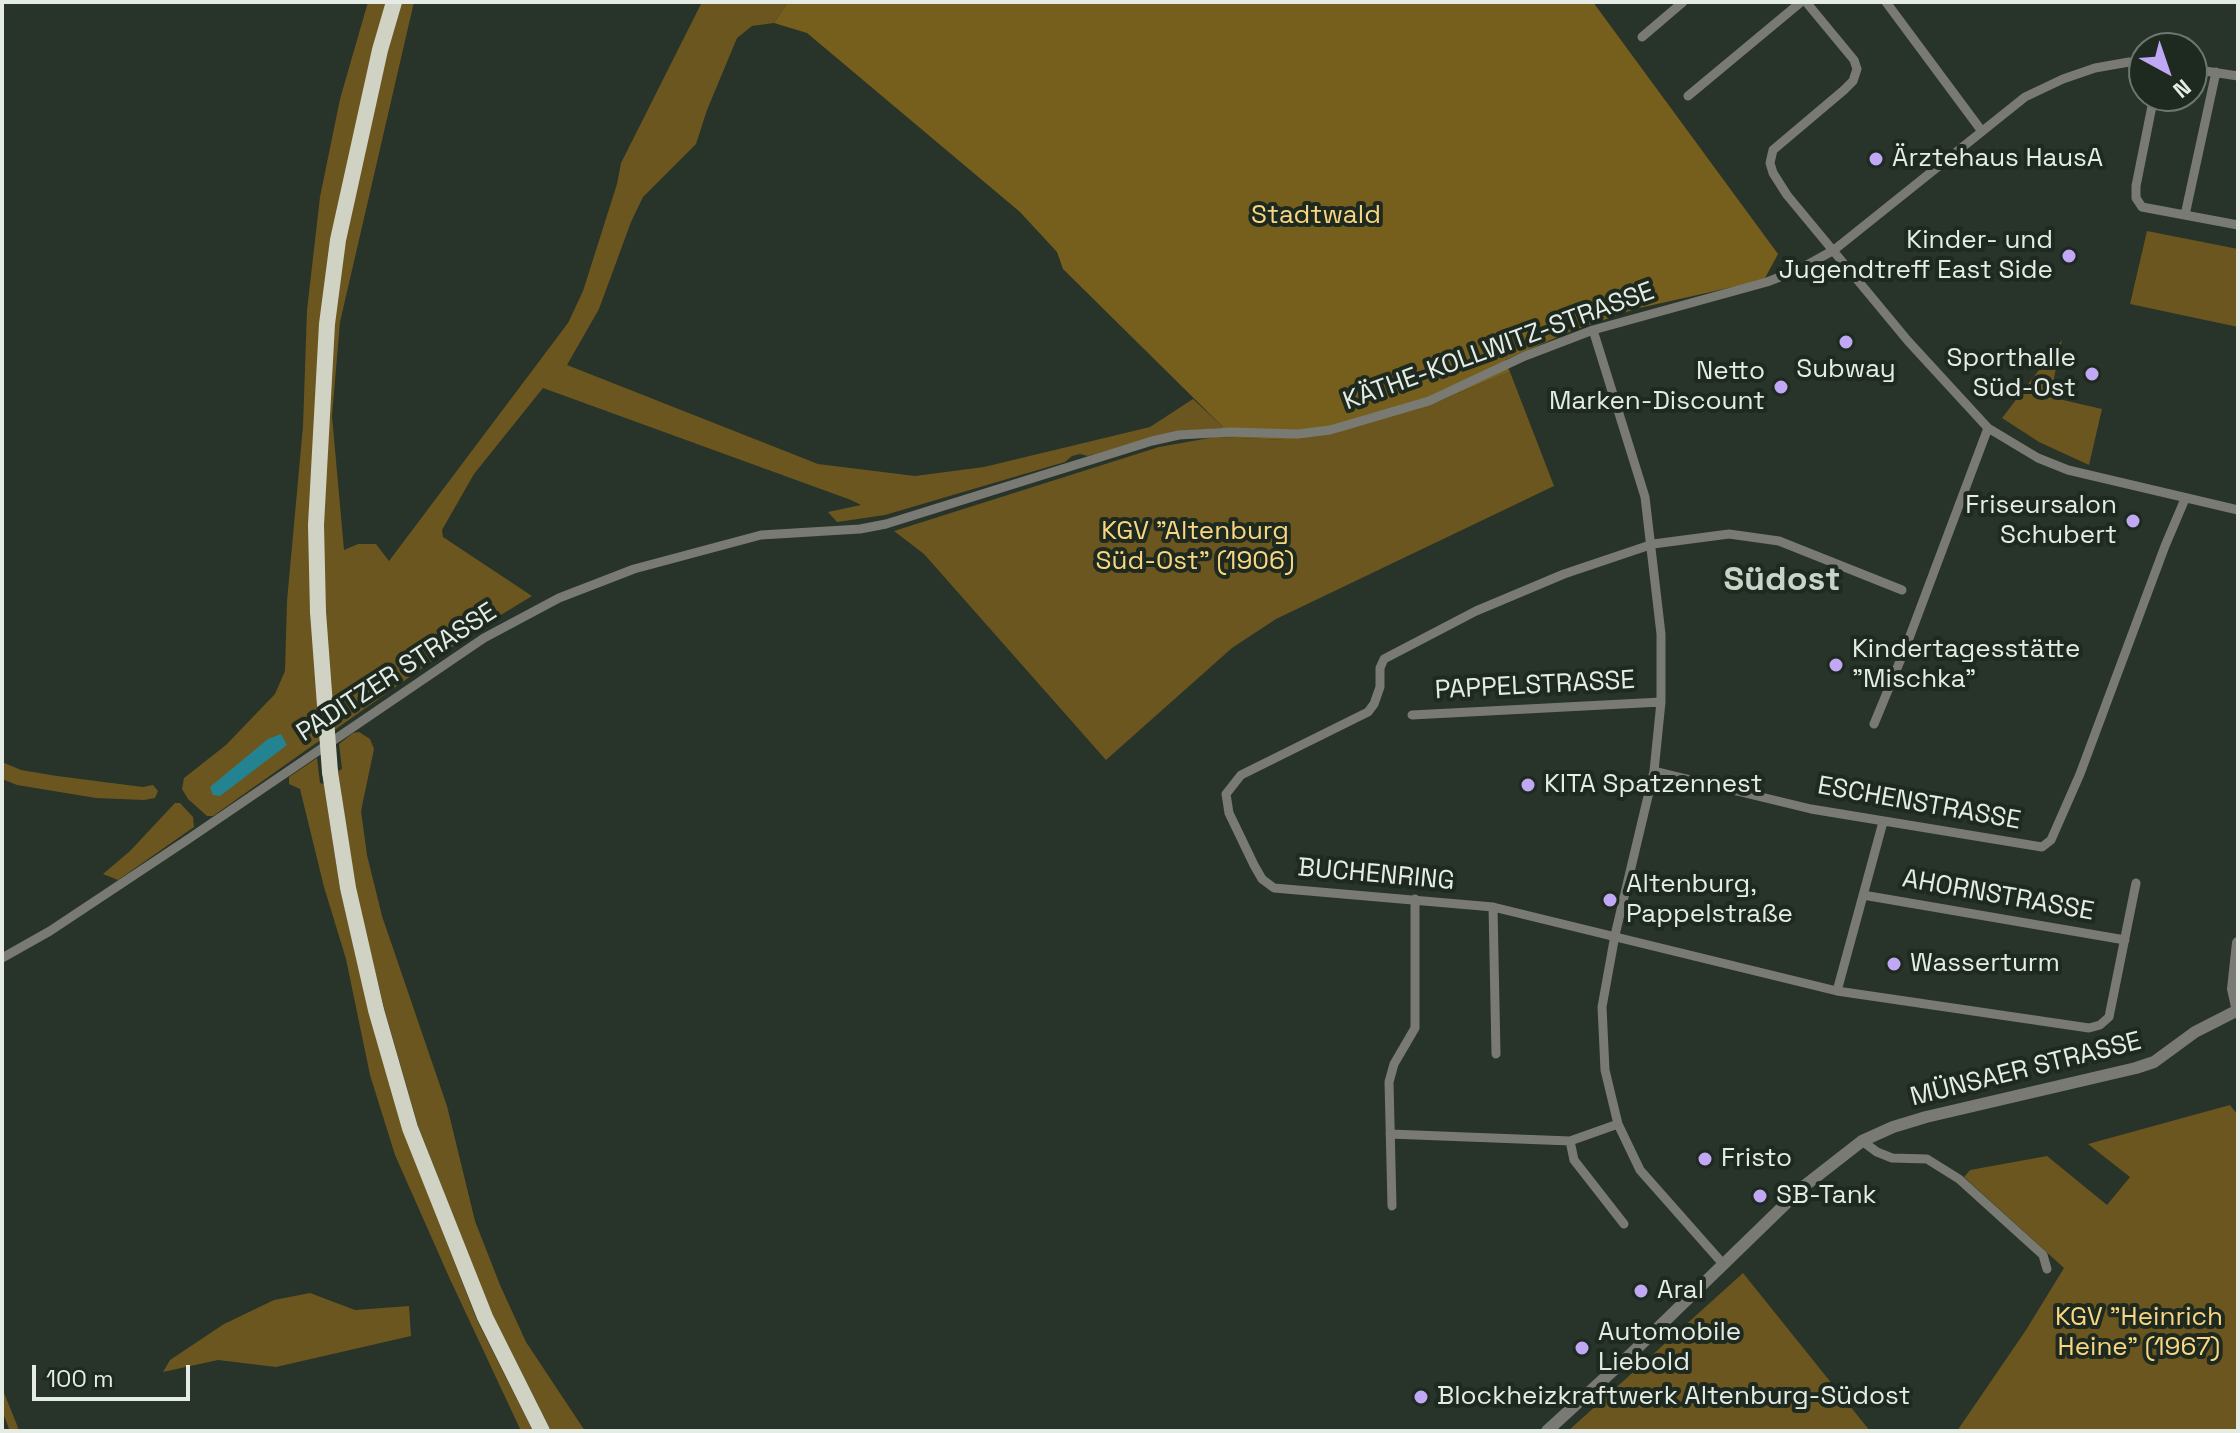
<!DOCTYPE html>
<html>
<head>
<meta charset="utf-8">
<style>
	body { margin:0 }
	#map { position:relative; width:2240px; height:1433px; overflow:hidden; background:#283329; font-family:"Space Grotesk",sans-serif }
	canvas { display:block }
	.frame { position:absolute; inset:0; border:4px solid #e5ece6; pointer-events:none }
	.north { position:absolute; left:2128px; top:32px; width:80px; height:80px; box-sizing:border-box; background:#1e291f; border:2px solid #6e776f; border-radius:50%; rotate:140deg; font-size:22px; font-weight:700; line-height:32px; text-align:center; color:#e5ece6 }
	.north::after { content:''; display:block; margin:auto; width:28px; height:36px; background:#c0a8f4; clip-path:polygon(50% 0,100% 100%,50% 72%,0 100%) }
	.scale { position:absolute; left:32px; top:1365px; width:158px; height:36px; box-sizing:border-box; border:4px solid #e5ece6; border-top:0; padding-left:10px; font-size:24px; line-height:28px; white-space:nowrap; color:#e5ece6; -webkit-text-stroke:6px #1e291f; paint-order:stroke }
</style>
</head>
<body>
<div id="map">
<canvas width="2240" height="1433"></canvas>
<div class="frame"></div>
<div class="north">N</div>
<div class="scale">100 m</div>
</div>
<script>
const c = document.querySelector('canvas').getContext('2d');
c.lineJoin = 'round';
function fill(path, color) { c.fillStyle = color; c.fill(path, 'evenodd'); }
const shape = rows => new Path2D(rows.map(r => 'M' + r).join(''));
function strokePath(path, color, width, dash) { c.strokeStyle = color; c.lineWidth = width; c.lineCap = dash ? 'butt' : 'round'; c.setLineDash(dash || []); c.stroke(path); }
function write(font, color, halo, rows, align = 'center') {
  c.font = font + ' "Space Grotesk",sans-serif'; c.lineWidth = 8; c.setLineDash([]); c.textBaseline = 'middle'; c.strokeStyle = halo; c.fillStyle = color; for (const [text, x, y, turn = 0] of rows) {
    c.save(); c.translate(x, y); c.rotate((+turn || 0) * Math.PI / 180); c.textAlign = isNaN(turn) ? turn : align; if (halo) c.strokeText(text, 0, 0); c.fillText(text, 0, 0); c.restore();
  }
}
fill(shape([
	[368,2,414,2,340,322,332,416,344,550,358,544,376,544,389,561,568,323,583,291,617,184,621,163,702,2,788,2,774,23,752,26,737,38,707,110,696,144,643,197,631,222,599,309,567,365,818,464,915,476,984,467,1150,427,1193,399,1224,428,1183,431,1153,437,1088,456,1080,454,1072,456,1065,462,885,515,837,522,828,512,861,505,851,500,543,388,474,474,442,530,443,537,532,596,476,630,213,816,207,816,188,799,182,789,184,778,226,745,275,694,285,671,287,601,303,426,307,310,320,197,340,99],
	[2147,231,2238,249,2238,327,2130,304],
	[2062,340,2050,397,2102,409,2089,465,2039,442,2002,418],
	[1510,372,1554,486,1276,619,1232,648,1106,760,924,554,894,531,1159,447,1215,437,1288,440,1429,405],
	[359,732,370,739,374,749,361,811,367,855,382,916,447,1106,475,1221,500,1285,526,1342,585,1431,551,1431,492,1314,418,1126,384,1008,355,886,338,771,342,769,339,744,353,733],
	[317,758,320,783,324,784,340,889,369,1012,403,1130,477,1320,533,1431,521,1431,449,1277,395,1155,370,1075,346,959,324,887,300,789,289,784,289,777],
	[2,762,21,770,57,776,143,787,153,785,158,791,155,798,144,800,96,798,17,785,2,779],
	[175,803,180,803,193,817,194,827,118,880,103,874,130,851],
	[2230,1105,2238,1115,2238,1431,1957,1431,2026,1330,2064,1268,1964,1177,1970,1170,2047,1156,2107,1205,2130,1177,2088,1144],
	[1743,1273,1870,1431,1568,1431],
	[310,1293,355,1310,409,1306,411,1336,276,1367,218,1360,163,1372,170,1360,224,1324,274,1300],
	[2,1388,17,1425,19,1431,10,1431,9,1429,2,1410]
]), '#6b561f');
fill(shape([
	[788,2,1593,2,1778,254,1764,280,1635,309,1569,332,1505,360,1510,372,1429,405,1341,432,1288,440,1215,437,1223,427,1063,269,1057,252,1020,212,807,33,774,23]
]), '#765e1d');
fill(shape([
	[281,734,287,745,220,796,213,795,210,787,268,739]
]), '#238390');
strokePath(shape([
	[1806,2,1854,60,1857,69,1853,81,1844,90,1773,150,1770,163,1773,173,1787,195,1908,341,1988,428,2038,458,2068,470,2238,510],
	[1886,2,1981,130],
	[1642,37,1683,2],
	[2192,69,2238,76],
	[1688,96,1801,2],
	[2154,96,2136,186,2136,198,2142,207,2238,225],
	[2185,215,2216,72],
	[1593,330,1645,497,1661,634,1661,702,1654,771,1615,935,1602,1007,1605,1070,1618,1124,1640,1170,1724,1265],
	[1902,590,1779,541,1729,534,1653,544,1564,574,1476,611,1384,659,1380,668,1380,687,1374,704,1368,712,1241,775,1226,794,1229,813,1254,865,1262,879,1274,888,1493,907,1837,991,2089,1028,2100,1025,2109,1017,2136,883],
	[1412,715,1661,702],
	[1874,724,1905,649,1988,428],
	[1654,771,1811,809,2042,847,2051,840,2080,774,2165,546,2185,499],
	[1863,895,2125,940],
	[1493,907,1496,1054],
	[2,958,50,931,187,840,484,638,559,598,634,569,761,535,860,529,886,524,1152,441,1179,435,1232,432,1298,434,1330,430,1429,401,1525,356,1593,330,1767,282,1798,270,1834,250,2025,97,2063,79,2095,68,2129,62,2144,63],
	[1837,991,1883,822],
	[1390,1134,1570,1141,1618,1124],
	[1570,1141,1574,1160,1624,1224],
	[1862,1141,1877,1152,1892,1158,1927,1159,1959,1179,2043,1255,2047,1269],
	[1392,1206,1389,1082,1394,1064,1415,1028,1415,899]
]), '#787a73', 9);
strokePath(shape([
	[2238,1011,2233,989,2238,943],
	[1547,1431,1631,1354,1803,1187,1862,1141,1893,1127,1926,1117,2136,1068,2154,1062,2195,1032,2238,1010]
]), '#787a73', 12);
strokePath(shape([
	[318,612,316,525,327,324,338,240,380,50,394,2],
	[330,772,348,888,376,1010,410,1128,485,1317,542,1431]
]), '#d0d3c3', 16);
strokePath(shape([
	[318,612,330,772]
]), '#d0d3c3', 16);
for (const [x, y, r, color] of [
	[1876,159,8,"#c0a8f4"],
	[2069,256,8,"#c0a8f4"],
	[1846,342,8,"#c0a8f4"],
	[2092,374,8,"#c0a8f4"],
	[1781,387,8,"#c0a8f4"],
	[2133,521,8,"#c0a8f4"],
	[1836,665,8,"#c0a8f4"],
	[1528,785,8,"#c0a8f4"],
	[1610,900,8,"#c0a8f4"],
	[1894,964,8,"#c0a8f4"],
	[1705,1159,8,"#c0a8f4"],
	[1760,1196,8,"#c0a8f4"],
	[1641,1291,8,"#c0a8f4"],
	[1582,1348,8,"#c0a8f4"],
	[1421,1397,8,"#c0a8f4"]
]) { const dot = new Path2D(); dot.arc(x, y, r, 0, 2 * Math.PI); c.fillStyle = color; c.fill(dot); strokePath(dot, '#1e291f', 3); }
write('26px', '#e5ece6', '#1e291f', [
	["Ärztehaus HausA",1892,159],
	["Kinder- und",2053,241,"right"],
	["Jugendtreff East Side",2053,271,"right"],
	["Sporthalle",2076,359,"right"],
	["Süd-Ost",2076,389,"right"],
	["Subway",1846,370,"center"],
	["Netto",1765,372,"right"],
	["Marken-Discount",1765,402,"right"],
	["Friseursalon",2117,506,"right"],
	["Schubert",2117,536,"right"],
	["Kindertagesstätte",1852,650],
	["\"Mischka\"",1852,680],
	["KITA Spatzennest",1544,785],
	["Altenburg,",1626,885],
	["Pappelstraße",1626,915],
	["Wasserturm",1910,964],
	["Fristo",1721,1159],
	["SB-Tank",1776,1196],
	["Aral",1657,1291],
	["Automobile",1598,1333],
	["Liebold",1598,1363],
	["Blockheizkraftwerk Altenburg-Südost",1437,1397]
], 'left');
write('26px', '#f9d681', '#1e291f', [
	["Stadtwald",1316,216],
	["KGV \"Altenburg",1195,532],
	["Süd-Ost\" (1906)",1195,562],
	["KGV \"Heinrich",2139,1318],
	["Heine\" (1967)",2139,1348]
]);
write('26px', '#e5ece6', '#1e291f', [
	["KÄTHE-KOLLWITZ-STRASSE",1499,347,-20],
	["PADITZER STRASSE",397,673,-33],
	["PAPPELSTRASSE",1535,686,-3],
	["ESCHENSTRASSE",1919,804,10],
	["BUCHENRING",1376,875,5],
	["AHORNSTRASSE",1998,896,10],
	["MÜNSAER STRASSE",2026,1070,-14]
]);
write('bold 34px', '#c7d5c8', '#1e291f', [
	["Südost",1782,581]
]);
</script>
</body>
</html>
